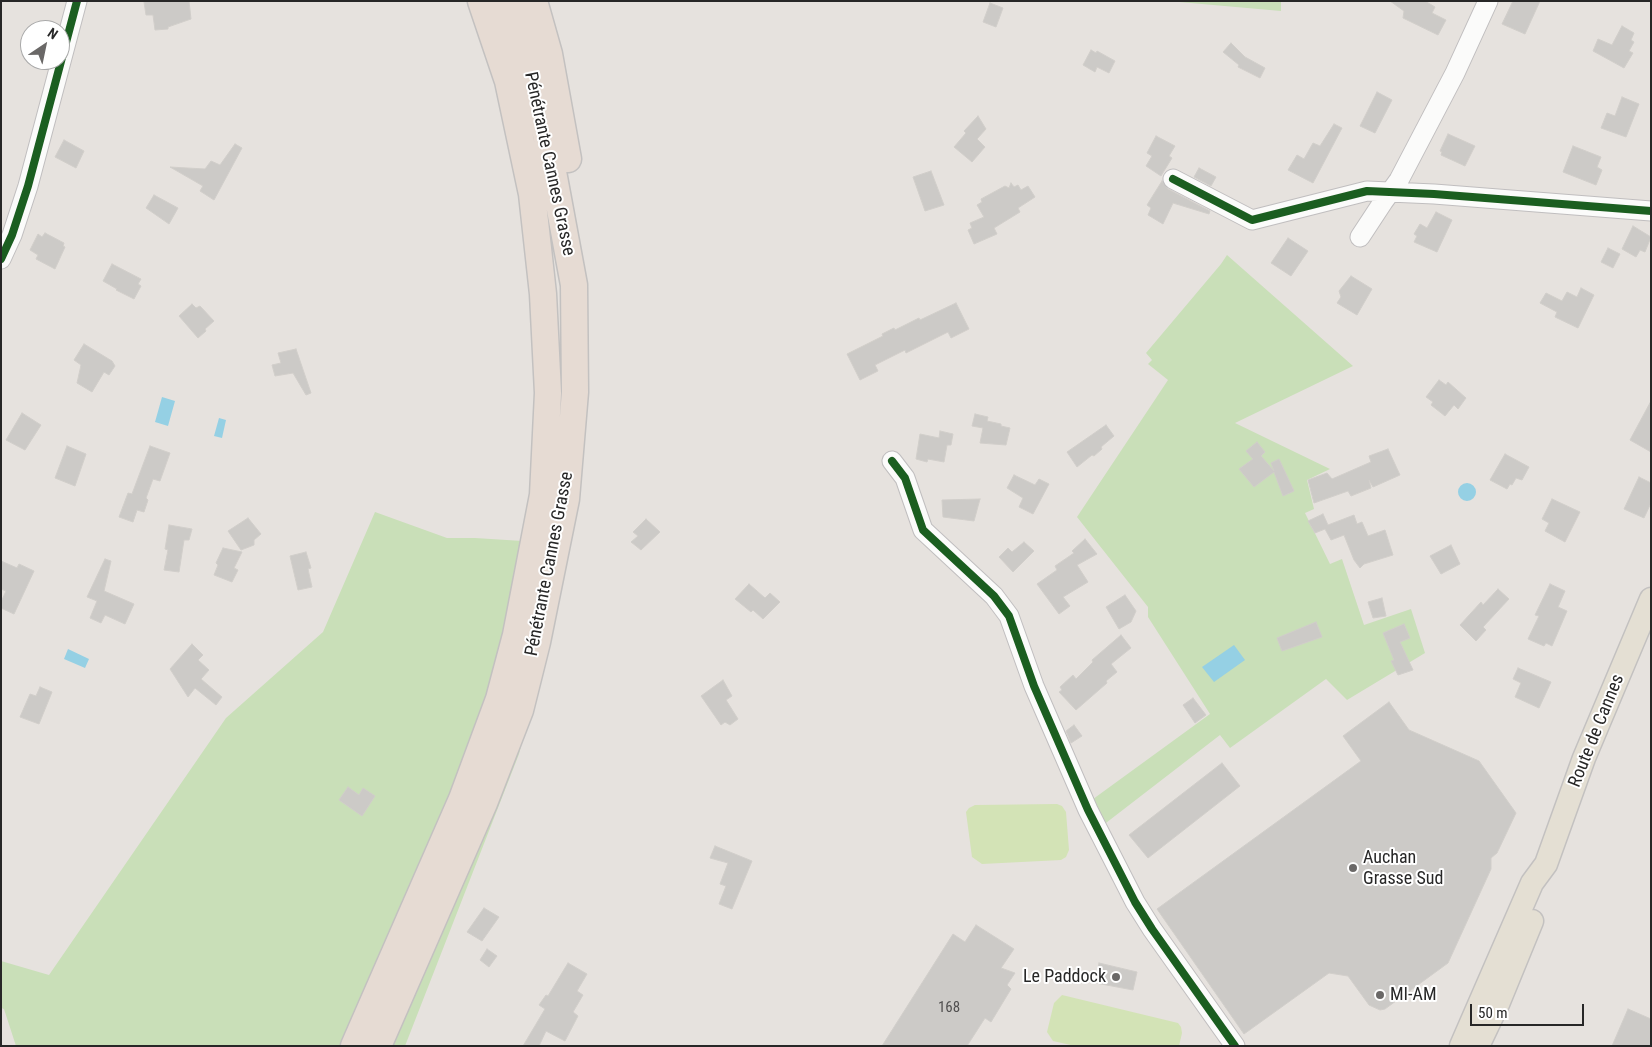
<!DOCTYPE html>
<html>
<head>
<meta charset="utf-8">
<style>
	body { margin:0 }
	#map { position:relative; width:1652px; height:1047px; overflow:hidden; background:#e6e2de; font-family:"Roboto Condensed",sans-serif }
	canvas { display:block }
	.frame { position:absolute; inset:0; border:2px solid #272727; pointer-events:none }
	.north { position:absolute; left:20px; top:20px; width:50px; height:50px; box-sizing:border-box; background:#fff; border:1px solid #a9a9a9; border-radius:50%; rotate:34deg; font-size:14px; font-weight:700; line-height:20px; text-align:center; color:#272727 }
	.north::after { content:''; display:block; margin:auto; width:18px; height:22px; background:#6a6867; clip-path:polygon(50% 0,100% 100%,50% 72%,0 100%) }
	.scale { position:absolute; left:1470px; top:1004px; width:114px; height:22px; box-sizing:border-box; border:2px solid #272727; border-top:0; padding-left:6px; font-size:15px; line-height:18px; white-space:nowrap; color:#272727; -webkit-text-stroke:4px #fff; paint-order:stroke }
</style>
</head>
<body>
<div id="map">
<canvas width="1652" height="1047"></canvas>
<div class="frame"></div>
<div class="north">N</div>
<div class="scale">50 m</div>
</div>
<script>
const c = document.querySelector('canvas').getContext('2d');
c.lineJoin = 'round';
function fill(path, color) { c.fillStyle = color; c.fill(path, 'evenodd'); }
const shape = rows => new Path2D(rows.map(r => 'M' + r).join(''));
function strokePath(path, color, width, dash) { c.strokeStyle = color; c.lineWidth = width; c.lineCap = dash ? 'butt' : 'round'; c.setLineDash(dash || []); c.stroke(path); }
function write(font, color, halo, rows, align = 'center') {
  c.font = font + ' "Roboto Condensed",sans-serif'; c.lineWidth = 4; c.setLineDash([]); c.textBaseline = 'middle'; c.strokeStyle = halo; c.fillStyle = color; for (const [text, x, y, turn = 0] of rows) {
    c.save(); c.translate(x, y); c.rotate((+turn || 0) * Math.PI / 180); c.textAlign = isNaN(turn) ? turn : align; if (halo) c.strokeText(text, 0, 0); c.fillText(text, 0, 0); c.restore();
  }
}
fill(shape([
	[1168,1,1281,1,1281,11],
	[1227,255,1353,366,1235,423,1330,469,1307,480,1314,509,1305,513,1330,564,1342,559,1364,625,1411,609,1425,653,1347,700,1326,679,1230,748,1220,735,1102,826,1089,802,1210,714,1148,617,1148,607,1077,517,1168,380,1148,364,1152,360,1146,353,1221,264],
	[375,512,447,538,475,538,570,544,519,754,405,1046,16,1046,4,1009,1,1008,1,961,49,975,226,718,323,632]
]), '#c9dfb8');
fill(shape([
	[1057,804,1062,806,1066,812,1069,850,1066,857,1061,860,982,864,972,857,966,812,969,808,975,805],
	[1062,995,1178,1023,1181,1027,1182,1033,1179,1046,1075,1046,1053,1041,1047,1032,1054,1003]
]), '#d3e3b6');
fill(shape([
	[162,397,175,401,168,426,155,422],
	[219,418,226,420,222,438,214,436],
	'1458 492a9 9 0 1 1 18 0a9 9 0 1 1-18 0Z',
	[1234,645,1245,660,1214,682,1202,667],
	[68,649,89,659,85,668,64,659]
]), '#95d0e4');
const building = shape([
	[151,1,189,1,191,19,168,27,168,29,155,30,153,15,146,15,144,2,151,1],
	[1390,1,1425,1,1435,7,1432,13,1446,20,1438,35,1403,18,1404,11,1390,1],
	[1513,1,1540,1,1525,34,1502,24,1513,1],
	[990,3,1003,8,996,27,983,22,990,3],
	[1622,26,1634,33,1631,40,1634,42,1629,51,1633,53,1624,68,1593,51,1598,39,1612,45,1622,26],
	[1231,43,1245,57,1265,68,1260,78,1238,67,1239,65,1223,52,1231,43],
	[1091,50,1096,53,1097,51,1115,61,1109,73,1097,67,1095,72,1083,65,1091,50],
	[1377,92,1392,100,1375,133,1360,126,1377,92],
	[1622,97,1639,104,1626,137,1601,128,1607,113,1615,116,1622,97],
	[978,116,986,129,977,139,985,147,972,162,954,147,966,133,964,131,978,116],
	[1334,124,1342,128,1313,183,1288,170,1297,155,1304,159,1313,143,1320,146,1334,124],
	[1448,134,1475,146,1465,166,1441,155,1442,152,1440,151,1448,134],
	[1156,136,1175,146,1169,156,1172,158,1161,176,1146,166,1152,156,1147,153,1156,136],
	[64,140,84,151,76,168,55,157,64,140],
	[235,144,242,148,214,200,200,191,203,186,170,167,205,169,211,161,220,165,235,144],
	[1573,146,1601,157,1597,167,1602,170,1596,185,1563,172,1573,146],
	[1199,168,1216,177,1211,186,1194,177,1199,168],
	[931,171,944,205,925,211,913,177,931,171],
	[1162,181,1168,189,1210,211,1209,214,1173,203,1163,224,1148,215,1151,208,1147,205,1162,181],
	[1011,183,1014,187,1018,185,1021,190,1028,186,1035,197,1018,208,1020,212,994,228,997,234,974,244,968,230,972,228,970,223,984,217,977,205,982,202,981,199,1005,186,1009,188,1011,183],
	[154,195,178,208,169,224,146,208,154,195],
	[1436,212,1452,220,1437,252,1414,242,1417,236,1414,234,1420,224,1427,228,1436,212],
	[1633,226,1651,237,1645,252,1640,250,1636,257,1622,249,1633,226],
	[45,233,64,243,63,246,65,247,55,269,36,259,38,255,30,250,38,234,42,237,45,233],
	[1288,238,1308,251,1291,276,1271,263,1288,238],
	[1608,248,1620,254,1613,268,1601,262,1608,248],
	[112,264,141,279,138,284,141,286,134,299,116,290,117,289,103,281,112,264],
	[1351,276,1372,289,1357,315,1337,303,1341,297,1339,291,1351,276],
	[1581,288,1594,295,1578,328,1555,317,1557,312,1540,303,1546,293,1562,301,1567,292,1577,297,1581,288],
	[956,303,969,329,951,338,948,332,906,353,905,350,875,365,878,371,860,380,847,354,883,336,882,334,894,328,895,330,919,318,920,320,956,303],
	[192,304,196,308,200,306,214,321,205,329,206,331,198,338,179,316,192,304],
	[84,344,112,361,115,366,109,375,104,372,92,392,77,383,81,365,74,360,84,344],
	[296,349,311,393,306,395,293,373,275,376,272,365,281,363,278,353,296,349],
	[1439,380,1446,385,1448,382,1466,398,1458,409,1454,405,1445,416,1431,405,1433,402,1426,397,1439,380],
	[1651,401,1651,452,1630,440,1651,401],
	[22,413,41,425,25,450,6,440,22,413],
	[975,414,988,417,987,421,1001,424,1001,426,1010,428,1006,445,980,443,983,428,972,426,975,414],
	[1106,425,1114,436,1101,447,1102,449,1094,456,1092,455,1077,467,1067,452,1106,425],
	[940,431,953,434,951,445,947,445,944,462,928,459,927,462,916,459,920,434,939,438,940,431],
	[1257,442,1265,452,1261,456,1274,471,1271,463,1279,459,1294,491,1283,496,1274,472,1254,487,1239,469,1253,459,1246,451,1257,442],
	[67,446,86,454,75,486,55,478,67,446],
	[150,446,170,453,160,481,153,479,146,498,148,500,144,512,137,510,133,522,119,517,128,493,132,494,150,446],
	[1388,449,1400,475,1373,487,1369,480,1371,488,1351,496,1348,491,1314,503,1308,480,1327,473,1332,479,1371,462,1369,456,1388,449],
	[1505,454,1529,467,1522,480,1516,478,1512,485,1510,484,1507,489,1490,480,1505,454],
	[1014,475,1035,485,1039,479,1049,484,1033,514,1019,507,1023,498,1007,488,1014,475],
	[1639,477,1651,483,1651,503,1644,518,1624,509,1639,477],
	[980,499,974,521,943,517,942,500,980,499],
	[1552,499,1580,512,1565,542,1545,531,1549,523,1542,519,1552,499],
	[1323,514,1328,525,1354,515,1357,524,1362,522,1368,536,1385,530,1393,555,1364,564,1360,568,1354,560,1344,535,1331,540,1325,529,1315,533,1308,521,1323,514],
	[248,518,261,534,254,540,254,545,241,550,228,531,248,518],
	[646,519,660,532,641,550,631,542,638,536,633,532,646,519],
	[169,525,192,529,189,540,184,540,179,572,164,570,168,550,165,549,169,525],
	[1085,539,1097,554,1077,565,1088,582,1063,597,1070,606,1059,614,1037,584,1057,570,1055,566,1074,553,1072,551,1085,539],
	[1024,542,1034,551,1013,572,999,557,1008,548,1012,552,1024,542],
	[1451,545,1460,564,1441,574,1430,556,1451,545],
	[223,548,242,552,234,568,238,570,232,582,214,575,218,565,216,563,223,548],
	[306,552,311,568,308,569,312,587,298,590,290,556,306,552],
	[105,559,111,561,104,591,134,604,125,624,105,615,101,623,90,618,97,601,87,597,105,559],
	[1,561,17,568,19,564,34,571,14,614,1,608,1,602,6,591,1,589,1,561],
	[749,584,765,598,770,593,780,602,763,619,753,610,751,612,735,599,749,584],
	[1550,584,1565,591,1558,607,1567,611,1552,646,1546,643,1544,646,1528,639,1539,616,1535,615,1550,584],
	[1498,589,1509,599,1483,627,1486,630,1476,641,1460,625,1481,602,1483,605,1498,589],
	[1125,595,1136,611,1131,622,1119,629,1106,607,1125,595],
	[1382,598,1386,616,1373,618,1368,602,1382,598],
	[1316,622,1322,637,1282,651,1277,638,1316,622],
	[1404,624,1410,638,1400,642,1413,670,1398,675,1391,661,1394,660,1383,633,1404,624],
	[1121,635,1131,648,1111,664,1117,672,1106,681,1107,683,1076,710,1059,692,1062,690,1060,687,1073,675,1076,679,1093,662,1092,660,1121,635],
	[192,644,203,655,198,660,209,670,201,679,222,697,216,705,195,688,188,697,170,669,192,644],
	[1518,668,1551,682,1539,708,1515,697,1521,683,1513,679,1518,668],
	[723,680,732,696,726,700,738,719,730,725,725,722,721,725,701,696,723,680],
	[40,687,52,692,39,724,20,717,30,694,36,696,40,687],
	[1193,698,1206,715,1195,723,1183,705,1193,698],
	[1389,702,1409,730,1479,761,1516,813,1497,853,1491,858,1491,869,1448,963,1385,1009,1380,1010,1369,1005,1348,976,1329,973,1244,1034,1157,909,1361,761,1343,736,1389,702],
	[1074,725,1082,736,1071,743,1066,731,1074,725],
	[1222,763,1240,786,1148,858,1129,835,1222,763],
	[348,787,359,795,363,788,375,796,362,816,339,800,348,787],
	[715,846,752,861,732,909,719,904,726,886,720,884,728,863,710,858,715,846],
	[484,908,499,917,482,941,467,932,484,908],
	[976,925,1014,949,1001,968,1015,973,1007,985,1011,989,991,1022,985,1018,967,1046,882,1046,953,934,965,942,976,925],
	[487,949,497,956,489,967,480,960,487,949],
	[568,963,587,974,577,991,583,995,573,1012,578,1016,565,1041,546,1031,539,1046,523,1046,545,1009,539,1005,546,995,548,996,568,963],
	[1099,963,1137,972,1133,990,1096,983,1099,963],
	[1628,1009,1651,1019,1651,1046,1612,1046,1628,1009]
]);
fill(building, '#cccac7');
strokePath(building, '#d1ceca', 1);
const minor = shape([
	[1173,179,1252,220,1367,191,1434,194,1651,211],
	[1360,237,1383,202,1399,180,1455,73,1488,1],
	[1,259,12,235,28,186,77,1],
	[892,461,905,478,923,530,994,596,1009,616,1034,686,1088,810,1135,902,1152,929,1235,1046]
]);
const major = shape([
	[1461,1046,1532,883,1546,864,1584,758,1651,599],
	[1478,1046,1498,1004,1532,921]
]);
const highway = shape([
	[534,1,549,54,568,159],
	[354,1046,462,799,499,699,516,635,543,495,548,393,543,294,532,194,508,81,481,1],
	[378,1046,484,803,520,710,537,642,566,499,575,392,574,285,546,134,530,71,508,1]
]);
strokePath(minor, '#c0bebf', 21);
strokePath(major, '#c3c1c0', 25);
strokePath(highway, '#c3c1c0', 29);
strokePath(minor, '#fbfbfa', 19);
strokePath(major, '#e4dfd3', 22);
strokePath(highway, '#e6dbd3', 26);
strokePath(shape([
	[1173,179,1252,220,1367,191,1434,194,1651,211],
	[1,259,12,235,28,186,77,1],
	[892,461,905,478,923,530,994,596,1009,616,1034,686,1088,810,1135,902,1152,929,1235,1046]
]), '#1b5e20', 8);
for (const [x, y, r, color] of [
	[1353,868,5,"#6a6867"],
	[1116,977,5,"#6a6867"],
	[1380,995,5,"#6a6867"]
]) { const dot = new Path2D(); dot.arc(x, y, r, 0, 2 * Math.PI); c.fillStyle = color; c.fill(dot); strokePath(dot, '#fff', 2); }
write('15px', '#515050', null, [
	["168",949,1008]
]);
write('18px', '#272727', '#fff', [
	["Pénétrante Cannes Grasse",549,164,78],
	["Pénétrante Cannes Grasse",550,564,-79],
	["Route de Cannes",1597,731,-68]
]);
write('18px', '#272727', '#fff', [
	["Auchan",1363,858],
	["Grasse Sud",1363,879],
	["Le Paddock",1106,977,"right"],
	["MI-AM",1390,995]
], 'left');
</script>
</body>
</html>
